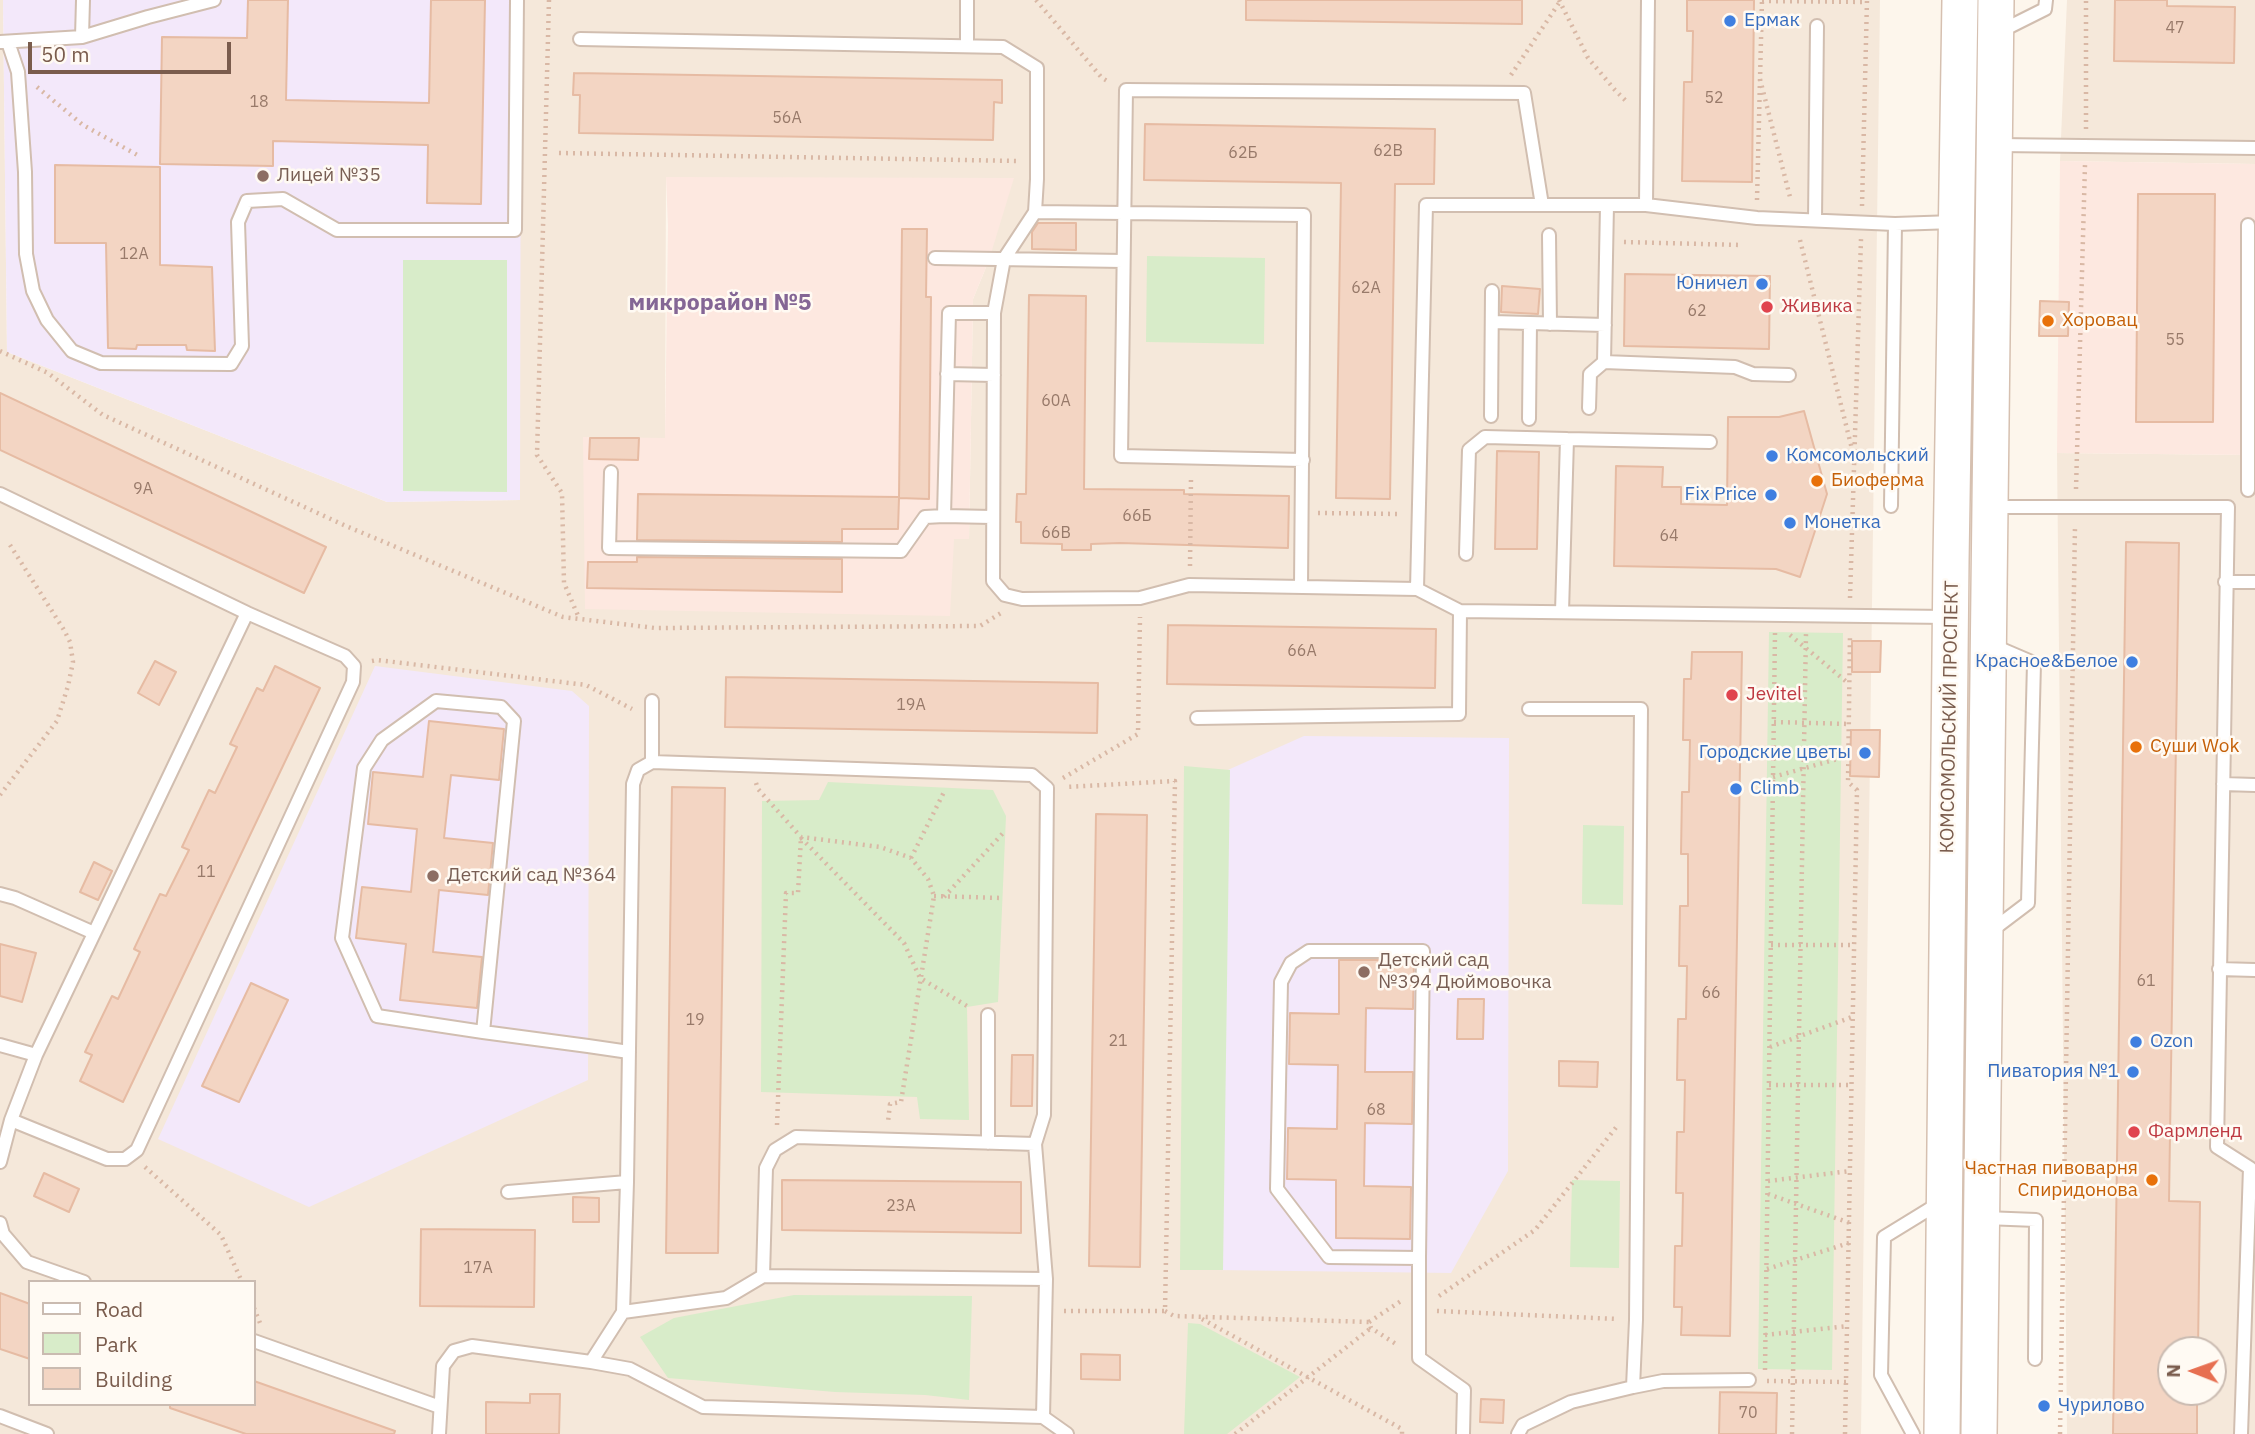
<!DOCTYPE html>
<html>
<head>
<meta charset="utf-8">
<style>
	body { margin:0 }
	#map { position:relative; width:2255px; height:1434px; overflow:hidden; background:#fdf6ec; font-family:"IBM Plex Sans",sans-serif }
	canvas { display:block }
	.legend { position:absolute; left:28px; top:1280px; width:228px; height:126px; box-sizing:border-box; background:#fffaf3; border:2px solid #cabbb1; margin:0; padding:9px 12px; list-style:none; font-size:21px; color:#7a5c4d }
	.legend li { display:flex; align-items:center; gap:14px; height:35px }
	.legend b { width:35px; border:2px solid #cabbb1 }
	.north { position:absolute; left:2157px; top:1336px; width:70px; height:70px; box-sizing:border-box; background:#fffaf3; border:2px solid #cabbb1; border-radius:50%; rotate:271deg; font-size:19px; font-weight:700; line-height:28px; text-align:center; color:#7a5c4d }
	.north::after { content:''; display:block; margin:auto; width:24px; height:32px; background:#e76f51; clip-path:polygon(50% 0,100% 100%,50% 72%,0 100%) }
	.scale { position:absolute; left:28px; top:42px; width:203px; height:32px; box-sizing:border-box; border:4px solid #7a5c4d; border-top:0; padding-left:9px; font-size:21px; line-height:24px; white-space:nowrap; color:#7a5c4d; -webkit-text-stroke:5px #fffaf3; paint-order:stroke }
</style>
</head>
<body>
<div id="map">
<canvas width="2255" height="1434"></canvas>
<ul class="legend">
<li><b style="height:9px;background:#fff"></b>Road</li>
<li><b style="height:19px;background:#d8ecc9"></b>Park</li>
<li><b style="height:19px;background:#f3d5c3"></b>Building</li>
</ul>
<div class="north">N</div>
<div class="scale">50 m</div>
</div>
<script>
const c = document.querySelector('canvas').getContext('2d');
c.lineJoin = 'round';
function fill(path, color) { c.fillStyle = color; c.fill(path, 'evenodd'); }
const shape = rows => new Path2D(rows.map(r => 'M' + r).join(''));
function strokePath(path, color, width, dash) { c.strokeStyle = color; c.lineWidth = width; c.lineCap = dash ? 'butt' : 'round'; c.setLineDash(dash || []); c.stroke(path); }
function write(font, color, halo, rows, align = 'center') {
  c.font = font + ' "IBM Plex Sans",sans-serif'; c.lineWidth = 5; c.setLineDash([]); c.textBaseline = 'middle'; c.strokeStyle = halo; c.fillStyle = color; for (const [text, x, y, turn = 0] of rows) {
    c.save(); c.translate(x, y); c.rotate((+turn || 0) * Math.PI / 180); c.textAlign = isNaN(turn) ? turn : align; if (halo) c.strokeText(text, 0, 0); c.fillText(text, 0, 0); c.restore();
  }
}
fill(shape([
	[0,0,3,0,7,352,387,502,519,500,521,0,1880,0,1861,1434,0,1434],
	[666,177,989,260,973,299,969,539,954,539,584,437,665,439],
	[30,1282,254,1282,254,1404,30,1404],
	[2067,0,2255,0,2255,164,2060,161],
	[2057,453,2255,455,2255,1434,2067,1434],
	[2171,1350,2213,1350,2213,1392,2171,1392]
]), '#f5e8da');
fill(shape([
	[2060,161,2255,164,2255,455,2057,453],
	[666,177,1014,178,989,260,973,299,969,539,954,539,950,616,585,609,583,437,665,438,668,226]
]), '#fde8e0');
fill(shape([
	[3,0,521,0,520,500,387,502,7,352],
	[375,666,572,691,589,706,588,1080,309,1207,158,1139],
	[1304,736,1509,738,1508,1171,1451,1273,1215,1270,1221,773]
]), '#f3e8fa');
fill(shape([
	[1147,256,1265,258,1264,344,1146,342],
	[403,260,507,260,507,492,403,491],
	[1769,632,1843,633,1832,1370,1758,1369],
	[1184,766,1230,770,1223,1270,1180,1270],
	[828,782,993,790,1006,816,998,1002,967,1007,969,1120,920,1119,917,1097,761,1092,762,801,819,800],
	[1583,825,1624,826,1623,905,1582,904],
	[1572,1180,1620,1181,1619,1268,1570,1267],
	[794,1295,972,1296,969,1400,925,1395,835,1392,668,1378,640,1337,674,1318],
	[1188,1323,1200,1324,1300,1377,1227,1434,1184,1434]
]), '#d8ecc9');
const building = shape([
	[248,0,288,0,286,100,429,103,431,0,485,0,481,204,427,203,428,145,273,141,273,166,160,164,162,37,247,38,248,0],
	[1246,0,1522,0,1522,24,1246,20,1246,0],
	[1687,0,1754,0,1752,182,1682,181,1684,82,1692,82,1693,31,1687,31,1687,0],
	[2115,0,2167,0,2167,6,2235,7,2234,63,2114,61,2115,0],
	[574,73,1002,80,1002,103,994,102,993,140,579,133,580,95,573,95,574,73],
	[1145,124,1435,129,1434,184,1395,184,1390,499,1336,498,1341,183,1144,180,1145,124],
	[55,165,160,167,160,265,212,267,215,351,187,350,186,345,137,345,136,349,108,348,106,243,55,243,55,165],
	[2138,194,2215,194,2213,422,2136,422,2138,194],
	[1038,223,1076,223,1076,250,1032,249,1032,232,1038,223],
	[902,229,927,229,926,297,931,297,929,499,899,498,898,529,842,529,842,542,637,540,638,494,899,497,902,229],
	[1625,274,1770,276,1769,349,1624,346,1625,274],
	[1502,286,1540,289,1538,314,1501,312,1502,286],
	[1029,295,1086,296,1084,489,1184,490,1184,494,1289,496,1288,548,1120,543,1091,544,1091,550,1062,550,1062,544,1021,543,1021,522,1016,522,1017,494,1026,494,1029,295],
	[2040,301,2069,302,2068,336,2039,336,2040,301],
	[0,393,326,547,304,593,0,450,0,393],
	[1804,411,1827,494,1800,577,1776,569,1614,566,1616,466,1663,467,1662,487,1681,487,1681,504,1727,505,1728,417,1779,417,1804,411],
	[590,438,639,438,638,460,589,459,590,438],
	[1497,451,1539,452,1537,549,1495,549,1497,451],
	[2126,542,2179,543,2169,1201,2200,1202,2198,1350,2171,1350,2171,1392,2197,1392,2197,1434,2113,1434,2126,542],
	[637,557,842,559,842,592,587,588,588,562,637,562,637,557],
	[1168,625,1436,629,1435,688,1167,684,1168,625],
	[1852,641,1881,641,1880,672,1852,672,1852,641],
	[1692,652,1742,652,1730,1336,1681,1335,1682,1307,1674,1307,1675,1246,1682,1246,1683,1193,1676,1193,1677,1132,1684,1132,1685,1080,1677,1080,1678,1019,1686,1019,1687,966,1679,966,1680,906,1688,906,1688,854,1681,854,1682,792,1689,792,1690,740,1683,740,1684,679,1691,679,1692,652],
	[155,661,176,672,159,705,138,693,155,661],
	[275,666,320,688,123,1102,80,1081,92,1055,85,1052,112,996,118,999,140,952,134,949,160,894,166,896,189,850,182,847,209,790,215,793,237,747,230,744,257,688,263,691,275,666],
	[726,677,1098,683,1097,733,725,727,726,677],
	[429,721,504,729,499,780,451,775,444,838,493,843,488,895,439,890,433,952,482,957,477,1008,400,1000,406,944,356,938,362,887,411,892,417,829,368,824,373,772,423,777,429,721],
	[1851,730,1880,730,1879,777,1850,776,1851,730],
	[672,787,725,788,718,1253,666,1253,672,787],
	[1096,814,1147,815,1140,1267,1089,1266,1096,814],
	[94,862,112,871,98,900,80,892,94,862],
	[0,944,36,953,22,1002,0,996,0,944],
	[1339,960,1414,960,1413,1009,1366,1008,1365,1072,1413,1072,1412,1124,1365,1123,1364,1186,1411,1187,1410,1239,1336,1238,1336,1180,1287,1179,1288,1128,1337,1129,1338,1065,1289,1064,1290,1013,1339,1014,1339,960],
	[251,983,288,1000,239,1102,202,1086,251,983],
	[1458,999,1484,999,1483,1039,1457,1039,1458,999],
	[1012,1055,1033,1055,1032,1106,1011,1106,1012,1055],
	[1559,1061,1598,1062,1597,1087,1559,1086,1559,1061],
	[44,1173,79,1189,69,1212,34,1196,44,1173],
	[782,1180,1021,1182,1021,1233,782,1230,782,1180],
	[573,1197,599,1198,599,1222,573,1222,573,1197],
	[421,1229,535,1230,534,1307,420,1306,421,1229],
	[0,1293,30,1304,30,1359,0,1349,0,1293],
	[1081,1354,1120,1355,1120,1380,1081,1379,1081,1354],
	[254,1381,395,1431,394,1434,246,1434,170,1408,170,1404,254,1404,254,1381],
	[1720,1392,1777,1393,1776,1434,1719,1434,1720,1392],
	[530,1394,560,1394,559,1434,486,1434,486,1402,530,1403,530,1394],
	[1481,1399,1504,1400,1503,1423,1480,1422,1481,1399]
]);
fill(building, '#f3d5c3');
strokePath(building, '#e6bba3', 2);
const lane = shape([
	[1999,32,2045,9,2046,0],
	[82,37,148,17,214,0],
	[580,39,1003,47,1037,68,1037,179,1035,212],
	[0,42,82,37,83,0],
	[8,42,18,72,25,172,26,254,33,291,47,320,72,351,101,363,231,364,242,346,238,222,247,201,283,199,337,230,515,230,517,0],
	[967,46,967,0],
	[1998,145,2255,148],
	[1607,205,1604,362,1735,367,1753,374,1789,375],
	[1646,205,1648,0],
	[1815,220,1817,26],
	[1549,235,1550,324],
	[935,258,1123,261],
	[1492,322,1605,325],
	[947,374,994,375],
	[1589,408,1590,374,1604,362],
	[1491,416,1492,291],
	[1529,419,1530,323],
	[1303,460,1121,456,1126,90,1524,93,1542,205],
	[611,472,609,548,901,551,925,517,944,516,949,313,994,313],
	[2248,490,2248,225],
	[0,494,247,613,36,1055,11,1120,0,1162],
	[1891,506,1895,224],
	[1991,507,2228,507,2217,1147,2250,1168,2241,1434],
	[944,516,992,517],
	[1466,554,1469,450,1485,437,1567,439],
	[2225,582,2255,582],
	[1301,586,1304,215,1035,212,1004,259,994,313,993,581,1005,595,1022,599,1140,598,1189,585,1417,589,1460,611,1947,617],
	[1417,589,1426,205,1646,205,1757,218,1895,224,1954,222],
	[1562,612,1567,439,1710,442],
	[1197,718,1459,714,1460,611],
	[652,762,652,701],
	[2223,784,2255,785],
	[0,894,15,898,94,933],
	[1991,931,2028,903,2034,663,1992,645],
	[2219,969,2255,970],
	[988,1015,988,1143],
	[483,1032,514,721,501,707,436,701,382,740,364,768,342,938,377,1016,483,1032,588,1046,629,1052],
	[0,1045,36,1055],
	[11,1120,107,1159,125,1159,137,1150,353,682,354,666,345,656,247,613],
	[508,1192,627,1182],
	[1985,1218,2036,1220,2035,1359],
	[0,1223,3,1234,27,1262,84,1282],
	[1419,1258,1423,951,1309,951,1291,963,1281,982,1277,1189,1329,1257,1419,1258,1419,1358,1464,1390,1463,1434],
	[763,1276,1046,1279],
	[623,1312,726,1298,763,1276,766,1168,775,1150,796,1137,1035,1144,1046,1279,1043,1417],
	[254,1341,440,1407],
	[591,1362,630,1369,703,1407,1043,1417,1067,1434],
	[1633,1387,1663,1381,1749,1380],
	[0,1416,47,1434],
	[439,1434,443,1366,454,1351,472,1346,591,1362,623,1312,627,1182,633,784,638,770,652,762,1032,775,1047,788,1044,1115,1035,1144],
	[1518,1434,1523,1425,1571,1402,1633,1387,1636,1320,1641,709,1529,709],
	[1913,1434,1881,1375,1884,1237,1941,1202]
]);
const secondary = shape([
	[1942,1434,1951,561,1960,0],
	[1979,1434,1996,0]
]);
strokePath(lane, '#d1beb0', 16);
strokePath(secondary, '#d6c0b0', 38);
strokePath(shape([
	[549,0,537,455,562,493,564,583,579,618],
	[1036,0,1102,78,1109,82],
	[1559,0,1588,58,1615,90,1628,103],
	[1762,1,1867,2],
	[1511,75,1561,0],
	[1760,79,1791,201],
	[37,87,83,125,141,157],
	[2086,129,2086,0],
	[559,153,1019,161],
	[1757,200,1762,0],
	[1862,206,1867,0],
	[1800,240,1852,449],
	[1624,242,1741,245],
	[0,351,48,373,103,415,346,526,563,617,655,628,980,626,1001,613],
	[2076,489,2085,165],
	[1318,513,1400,514],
	[1190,566,1191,477],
	[1850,598,1861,239],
	[1790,635,1848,683],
	[372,661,377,660,586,685,632,709],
	[1774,722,1849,724],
	[1773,777,1848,756],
	[1063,778,1138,734,1140,617],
	[756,783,758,789,801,837,880,847,911,858,928,879,934,896,901,1102,890,1104,888,1122],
	[0,795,57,721,68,686,73,662,70,642,64,630,10,545],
	[801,838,904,943,920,978,967,1006],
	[911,858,945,790],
	[934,896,1002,898],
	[944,897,1005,831],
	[1771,945,1854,945],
	[1770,1047,1852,1017],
	[1769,1085,1852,1085],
	[777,1125,786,893,798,893,801,837],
	[145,1167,221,1235,242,1282],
	[1768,1181,1850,1171],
	[1768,1194,1850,1223],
	[1767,1269,1849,1243],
	[1439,1296,1535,1230,1618,1125],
	[254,1308,260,1323],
	[1064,1311,1165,1311,1175,781,1066,787],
	[1165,1311,1174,1316,1369,1322,1371,1328,1399,1346],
	[1437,1311,1617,1319],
	[1202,1319,1402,1429,1402,1434],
	[1369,1322,1401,1301],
	[1765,1335,1848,1326],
	[1765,1370,1775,633],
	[1767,1381,1847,1382],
	[1235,1434,1371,1328],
	[1792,1434,1806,633],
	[1845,1434,1857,790,1848,782,1850,634],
	[2060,1434,2075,526]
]), '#d9b8a5', 4.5, [2, 5]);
strokePath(lane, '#fff', 12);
strokePath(secondary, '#fff', 35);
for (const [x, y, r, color] of [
	[1730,21,7,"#3f7fe0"],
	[263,176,7,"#8d6e63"],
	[1762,284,7,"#3f7fe0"],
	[1767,307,7,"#e0444e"],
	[2048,321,7,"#e8710a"],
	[1772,456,7,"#3f7fe0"],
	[1817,481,7,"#e8710a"],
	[1771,495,7,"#3f7fe0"],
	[1790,523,7,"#3f7fe0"],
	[2132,662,7,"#3f7fe0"],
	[1732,695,7,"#e0444e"],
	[2136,747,7,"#e8710a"],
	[1865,753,7,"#3f7fe0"],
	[1736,789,7,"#3f7fe0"],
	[433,876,7,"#8d6e63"],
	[1364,972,7,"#8d6e63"],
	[2136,1042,7,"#3f7fe0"],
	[2133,1072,7,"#3f7fe0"],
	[2134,1132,7,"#e0444e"],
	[2152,1180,7,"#e8710a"],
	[2044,1406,7,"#3f7fe0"]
]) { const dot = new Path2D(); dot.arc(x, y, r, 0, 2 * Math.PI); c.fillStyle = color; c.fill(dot); strokePath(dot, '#fffaf3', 2.5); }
write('16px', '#987a6a', null, [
	["47",2175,28],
	["52",1714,98],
	["18",259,102],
	["56А",787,118],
	["62В",1388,151],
	["62Б",1243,153],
	["12А",134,254],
	["62А",1366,288],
	["62",1697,311],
	["55",2175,340],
	["60А",1056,401],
	["9А",143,489],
	["66Б",1137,516],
	["66В",1056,533],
	["64",1669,536],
	["66А",1302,651],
	["19А",911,705],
	["11",206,872],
	["61",2146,981],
	["66",1711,993],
	["19",695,1020],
	["21",1118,1041],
	["68",1376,1110],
	["23А",901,1206],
	["17А",478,1268],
	["70",1748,1413]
]);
write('19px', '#366cbe', '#fffaf3', [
	["Ермак",1744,21],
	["Юничел",1748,284,"right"],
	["Комсомольский",1786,456],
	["Fix Price",1757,495,"right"],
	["Монетка",1804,523],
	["Красное&Белое",2118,662,"right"],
	["Городские цветы",1851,753,"right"],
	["Climb",1750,789],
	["Ozon",2150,1042],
	["Пиватория №1",2119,1072,"right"],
	["Чурилово",2058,1406]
], 'left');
write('19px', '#785e54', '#fffaf3', [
	["Лицей №35",277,176],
	["Детский сад №364",447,876],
	["Детский сад",1378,961],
	["№394 Дюймовочка",1378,983]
], 'left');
write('19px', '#be3a42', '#fffaf3', [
	["Живика",1781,307],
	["Jevitel",1746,695],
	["Фармленд",2148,1132]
], 'left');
write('19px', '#c56008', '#fffaf3', [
	["Хоровац",2062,321],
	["Биоферма",1831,481],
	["Суши Wok",2150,747],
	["Частная пивоварня",2138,1169,"right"],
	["Спиридонова",2138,1191,"right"]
], 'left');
write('19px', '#7a5c4d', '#fffaf3', [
	["КОМСОМОЛЬСКИЙ ПРОСПЕКТ",1950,717,-89]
]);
write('bold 23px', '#846695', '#fffaf3', [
	["микрорайон №5",720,303]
]);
</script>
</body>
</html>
